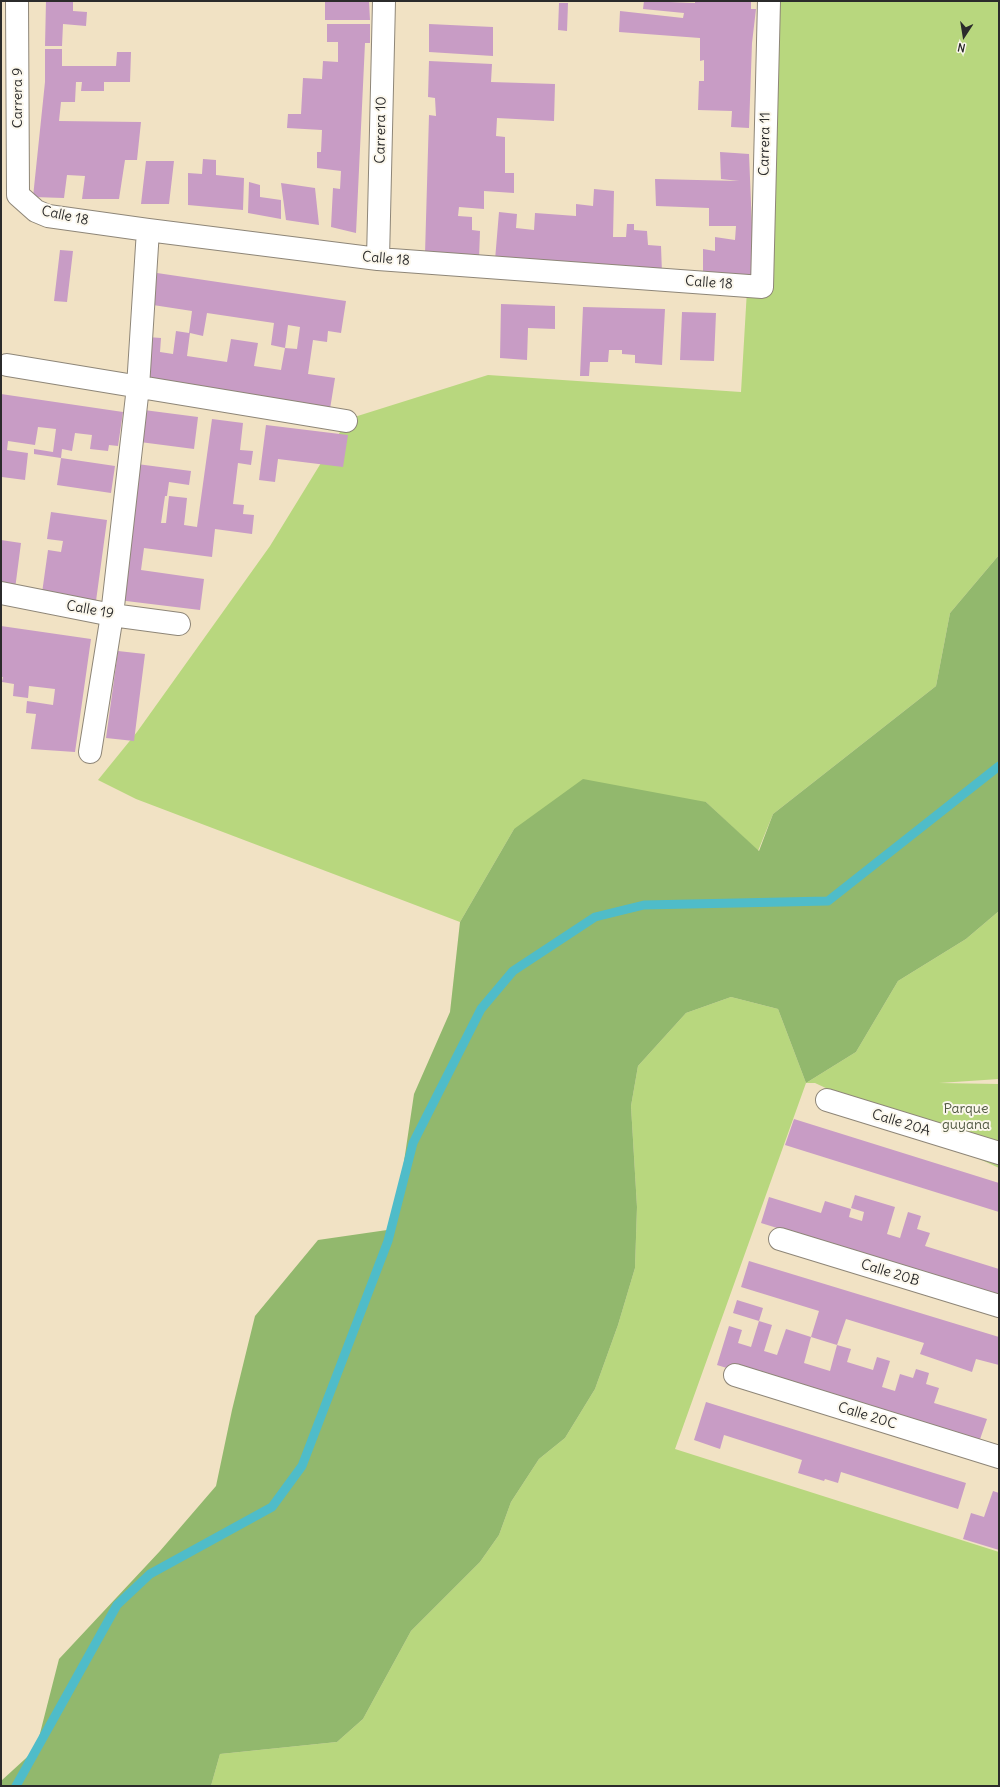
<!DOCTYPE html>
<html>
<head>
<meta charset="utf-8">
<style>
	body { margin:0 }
	#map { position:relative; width:1000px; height:1787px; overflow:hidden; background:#f1e2c4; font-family:Delius,sans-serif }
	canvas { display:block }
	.frame { position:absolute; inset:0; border:2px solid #2b2b2b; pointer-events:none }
	.north { position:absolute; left:944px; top:16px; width:40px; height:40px; -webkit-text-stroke:3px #fbf7ec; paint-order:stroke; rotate:192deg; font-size:11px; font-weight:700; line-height:16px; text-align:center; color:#2b2b2b }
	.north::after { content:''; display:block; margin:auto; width:14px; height:18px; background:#2b2b2b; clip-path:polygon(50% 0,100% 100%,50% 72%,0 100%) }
</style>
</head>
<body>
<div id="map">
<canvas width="1000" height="1787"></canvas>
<div class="frame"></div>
<div class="north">N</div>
</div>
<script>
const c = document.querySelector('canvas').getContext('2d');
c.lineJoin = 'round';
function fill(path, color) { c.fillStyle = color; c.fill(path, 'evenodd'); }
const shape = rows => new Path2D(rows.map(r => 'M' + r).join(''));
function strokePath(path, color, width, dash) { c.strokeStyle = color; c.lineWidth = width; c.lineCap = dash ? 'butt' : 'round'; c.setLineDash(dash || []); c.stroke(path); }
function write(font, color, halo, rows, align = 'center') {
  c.font = font + ' Delius,sans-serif'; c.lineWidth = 4; c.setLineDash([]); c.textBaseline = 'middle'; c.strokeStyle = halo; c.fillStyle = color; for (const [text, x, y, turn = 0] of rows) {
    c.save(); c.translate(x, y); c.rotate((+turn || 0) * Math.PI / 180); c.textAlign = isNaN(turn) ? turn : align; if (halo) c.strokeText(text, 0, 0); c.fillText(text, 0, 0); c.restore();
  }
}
fill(shape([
	[764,1,999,1,999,555,950,613,936,686,773,814,758,851,706,802,514,829,460,922,136,799,98,780,137,732,270,546,348,419,488,375,741,392],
	[999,911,999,1079,939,1083,999,1084,999,1168,815,1083,806,1083,675,1449,999,1552,999,1786,211,1786,220,1754,337,1742,363,1719,411,1631,480,1562,499,1535,511,1502,539,1459,565,1438,595,1389,618,1325,635,1268,637,1207,631,1106,638,1066,686,1013,731,997,778,1009,806,1083,856,1052,898,981,966,939]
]), '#b8d77e');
fill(shape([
	[999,555,999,911,966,939,898,981,856,1052,806,1083,778,1009,731,997,686,1013,638,1066,631,1106,637,1207,635,1268,618,1325,595,1389,565,1438,539,1459,511,1502,499,1535,480,1562,411,1631,363,1719,337,1742,220,1754,211,1786,1,1786,1,1781,36,1749,59,1659,160,1551,216,1486,232,1410,255,1316,318,1240,394,1229,414,1094,450,1012,460,922,514,829,583,779,706,802,759,851,773,814,936,686,950,613]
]), '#92b86d');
strokePath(shape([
	[16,1786,117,1605,150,1574,272,1507,302,1466,388,1241,413,1143,481,1009,513,971,595,917,644,905,828,901,999,766]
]), '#4fbcc9', 9);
fill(shape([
	[46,1,73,1,73,11,87,12,86,26,63,24,62,46,45,46],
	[325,1,369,1,370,20,325,20],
	[644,1,695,3,695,1,751,1,751,9,756,9,752,43,749,128,731,127,732,111,698,110,699,81,704,81,704,60,700,61,700,38,619,32,620,11,683,18,684,13,643,9],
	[559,3,568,3,567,31,558,30],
	[327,24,370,24,370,43,365,43,356,233,331,227,333,188,340,189,341,171,317,168,317,152,321,152,322,130,287,128,288,114,301,114,303,78,322,79,323,61,338,62,338,42,327,42],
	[429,24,493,27,493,56,429,52],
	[45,49,62,49,62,66,116,66,117,52,131,52,130,82,104,82,104,91,81,91,82,82,76,82,75,102,61,102,59,121,141,122,137,160,125,160,119,199,82,199,85,176,67,175,64,198,33,197,45,82],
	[429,61,492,64,491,82,555,84,554,121,497,118,496,136,505,137,505,173,514,173,514,193,484,191,484,209,459,207,458,216,472,217,472,230,480,231,479,259,425,254,429,115,436,116,435,98,428,97],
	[720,152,749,154,752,227,751,277,703,277,703,249,715,251,715,237,735,240,736,226,709,226,709,208,656,206,655,179,739,181,721,179],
	[203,159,216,160,216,175,244,178,243,210,188,205,188,173,202,174],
	[146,161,174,161,169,204,141,204],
	[249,182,260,185,260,197,281,200,281,219,248,213],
	[281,183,315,188,319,225,286,220],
	[594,189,614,191,613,237,626,237,627,224,634,224,634,230,647,231,648,245,661,246,662,273,495,260,499,212,517,214,516,228,534,230,535,213,576,216,576,204,593,206],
	[60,250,73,251,67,302,54,301],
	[157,273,346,301,341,333,328,331,327,342,313,340,308,374,335,378,330,409,141,382,148,337,161,338,160,352,173,354,176,331,189,333,192,311,153,305],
	[207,313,274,323,271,345,285,348,288,325,300,327,297,349,285,348,281,370,254,366,258,343,231,339,227,362,187,356,190,333,203,336],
	[501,304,555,306,555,329,528,328,527,360,500,358],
	[583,307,665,309,662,365,635,363,635,355,622,354,622,350,609,350,608,362,590,362,589,376,580,376],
	[682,312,716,313,714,361,680,360],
	[1,394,123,412,118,446,109,445,108,451,90,449,92,435,75,433,72,451,62,449,61,458,115,466,111,493,57,485,61,458,34,454,34,449,53,452,56,429,38,427,35,445,8,441,7,450,28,453,25,480,2,477],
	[144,410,198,417,194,449,140,442],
	[212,419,243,423,240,450,253,451,251,465,238,463,233,504,244,505,243,514,254,515,252,534,215,529,212,557,144,548,141,570,204,579,200,610,118,600,137,464,191,471,189,485,169,482,167,496,165,496,161,523,166,523,169,496,187,498,184,525,197,527],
	[266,425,348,435,343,467,278,459,275,482,259,480],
	[51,512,107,520,96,601,42,593,48,550,61,552,63,541,47,539],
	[1,540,21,543,15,589,1,587],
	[1,626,91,639,75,752,31,749,36,714,26,713,27,701,53,705,55,689,29,686,28,698,13,696,14,684,2,682,3,677,1,677],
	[118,651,145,654,134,741,106,738],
	[794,1119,999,1183,999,1212,785,1145],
	[855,1195,895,1207,887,1234,900,1238,908,1212,921,1216,917,1229,930,1233,925,1246,999,1269,999,1297,761,1223,769,1197,821,1213,825,1201,851,1209,849,1217,862,1221,864,1212,851,1208],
	[749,1261,999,1337,999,1365,976,1359,972,1372,920,1354,924,1343,846,1319,837,1345,811,1337,819,1311,741,1287],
	[737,1300,763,1308,759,1321,733,1313],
	[759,1321,772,1325,764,1351,777,1355,786,1329,811,1337,804,1363,830,1371,837,1345,851,1349,847,1362,873,1370,877,1357,890,1361,882,1387,895,1391,900,1374,913,1378,916,1369,929,1373,926,1384,939,1388,934,1403,987,1419,978,1445,717,1365,729,1326,742,1330,738,1343,751,1347],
	[706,1402,966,1483,958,1509,841,1472,838,1483,825,1479,824,1481,798,1473,802,1460,724,1435,720,1449,694,1440],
	[993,1491,999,1493,999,1550,963,1539,971,1513,984,1517]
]), '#c89cc5');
const minor = shape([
	[17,1,18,195,36,211,48,216,148,230,378,259,762,287,769,1],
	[378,259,384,1],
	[7,365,346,421],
	[1,593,112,615,179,624],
	[90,752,112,615,138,387,148,230],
	[827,1100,999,1153],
	[780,1239,999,1306],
	[735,1375,999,1457]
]);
strokePath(minor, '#8e8678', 24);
strokePath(minor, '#fff', 22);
write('14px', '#2b2b2b', '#fbf7ec', [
	["Carrera 9",18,98,-90],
	["Carrera 10",381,130,-89],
	["Carrera 11",765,144,-89],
	["Calle 18",65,216,12],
	["Calle 18",386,259,5],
	["Calle 18",709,283,4],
	["Calle 19",90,610,10],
	["Calle 20A",901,1123,17],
	["Calle 20B",890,1273,17],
	["Calle 20C",867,1416,17]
]);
write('14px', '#4e5640', '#fbf7ec', [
	["Parque",966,1109],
	["guyana",966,1125]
]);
</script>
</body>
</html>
